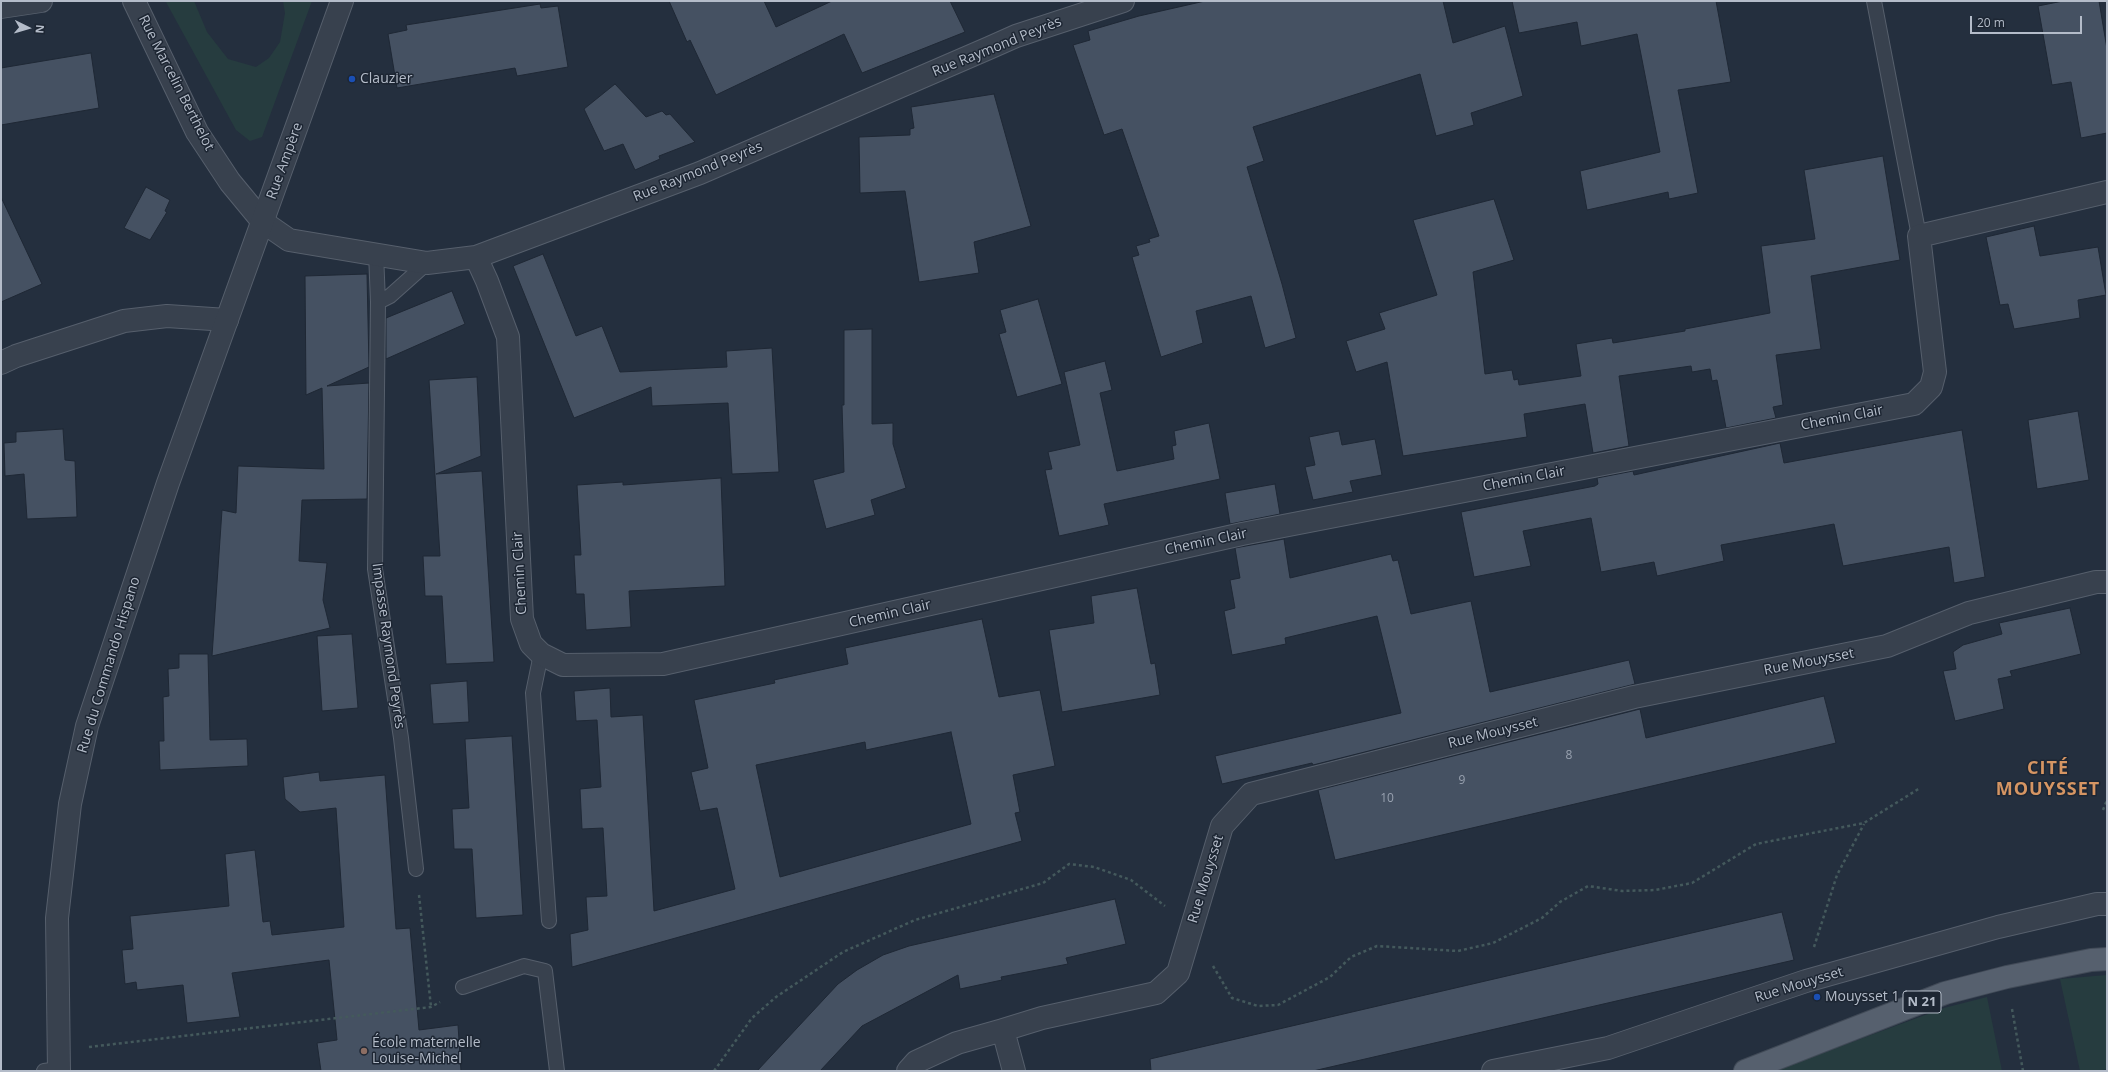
<!DOCTYPE html>
<html>
<head>
<meta charset="utf-8">
<style>
	body { margin:0 }
	#map { position:relative; width:2108px; height:1072px; overflow:hidden; background:#242f3e; font-family:"Open Sans",sans-serif }
	canvas { display:block }
	.frame { position:absolute; inset:0; border:2px solid #b4bcc9; pointer-events:none }
	.north { position:absolute; left:8px; top:8px; width:40px; height:40px; -webkit-text-stroke:3px #1d2633; paint-order:stroke; rotate:95deg; font-size:11px; font-weight:700; line-height:16px; text-align:center; color:#b4bcc9 }
	.north::after { content:''; display:block; margin:auto; width:14px; height:18px; background:#b4bcc9; clip-path:polygon(50% 0,100% 100%,50% 72%,0 100%) }
	.scale { position:absolute; left:1970px; top:16px; width:112px; height:18px; box-sizing:border-box; border:2px solid #b4bcc9; border-top:0; padding-left:5px; font-size:12px; line-height:14px; white-space:nowrap; color:#b4bcc9; -webkit-text-stroke:3px #1d2633; paint-order:stroke }
</style>
</head>
<body>
<div id="map">
<canvas width="2108" height="1072"></canvas>
<div class="frame"></div>
<div class="north">N</div>
<div class="scale">20 m</div>
</div>
<script>
const c = document.querySelector('canvas').getContext('2d');
c.lineJoin = 'round';
function fill(path, color) { c.fillStyle = color; c.fill(path, 'evenodd'); }
const shape = rows => new Path2D(rows.map(r => 'M' + r).join(''));
function strokePath(path, color, width, dash) { c.strokeStyle = color; c.lineWidth = width; c.lineCap = dash ? 'butt' : 'round'; c.setLineDash(dash || []); c.stroke(path); }
function write(font, color, halo, rows, align = 'center') {
  c.font = font + ' "Open Sans",sans-serif'; c.lineWidth = 3; c.setLineDash([]); c.textBaseline = 'middle'; c.strokeStyle = halo; c.fillStyle = color; for (const [text, x, y, turn = 0] of rows) {
    c.save(); c.translate(x, y); c.rotate((+turn || 0) * Math.PI / 180); c.textAlign = isNaN(turn) ? turn : align; if (halo) c.strokeText(text, 0, 0); c.fillText(text, 0, 0); c.restore();
  }
}
fill(shape([
	[171,1,194,1,207,32,228,59,256,67,269,58,280,42,285,13,283,1,312,1,262,137,250,141,236,130,166,2],
	[2107,975,2107,1069,2100,1071,2080,1071,2060,979],
	[1987,997,2002,1071,1774,1071,1944,1008]
]), '#263c3f');
const building = shape([
	[669,1,764,1,776,27,832,1,950,1,965,32,862,73,844,34,716,95,690,40,687,42,669,1],
	[1205,1,1443,1,1453,43,1505,26,1523,96,1471,113,1474,125,1436,136,1420,74,1253,127,1264,161,1247,167,1282,284,1296,338,1265,348,1251,296,1196,311,1203,343,1161,357,1132,257,1139,255,1136,246,1150,242,1149,239,1159,236,1122,129,1104,135,1073,45,1090,40,1088,31,1139,16,1205,1],
	[1512,1,1716,1,1731,82,1678,90,1698,193,1669,199,1668,192,1587,210,1580,171,1660,152,1637,34,1581,46,1577,22,1519,33,1512,1],
	[2063,1,2099,1,2107,49,2107,133,2081,138,2071,82,2052,85,2038,6,2063,1],
	[540,4,541,8,558,6,568,67,517,76,515,68,397,88,388,34,407,30,406,25,540,4],
	[91,53,99,108,1,125,1,68,91,53],
	[615,84,646,117,662,111,666,115,670,114,695,142,659,156,660,159,635,170,623,144,604,151,584,109,615,84],
	[994,94,1031,226,974,242,979,273,919,282,905,191,860,193,859,137,910,135,910,129,914,128,911,107,994,94],
	[1883,156,1900,260,1811,276,1821,349,1776,355,1783,405,1773,407,1776,418,1726,428,1717,380,1712,381,1710,369,1692,372,1691,366,1619,376,1629,446,1593,453,1585,404,1524,414,1527,437,1403,456,1387,362,1356,372,1346,341,1385,329,1379,313,1437,295,1413,220,1494,199,1514,260,1473,272,1485,374,1512,370,1514,380,1518,379,1519,385,1581,376,1576,344,1612,338,1613,343,1685,331,1685,329,1770,313,1761,246,1815,239,1804,170,1883,156],
	[146,187,170,200,165,211,167,212,150,240,124,228,146,187],
	[1,197,42,284,1,302,1,197],
	[2034,226,2040,256,2098,247,2106,295,2078,300,2080,318,2014,329,2008,304,2000,305,1986,237,2034,226],
	[543,254,576,336,602,326,620,372,727,367,726,351,772,348,779,472,732,474,728,403,652,406,651,387,574,418,513,266,543,254],
	[367,274,369,367,327,386,369,383,367,499,302,500,299,561,327,563,323,600,330,628,212,656,222,510,236,513,238,466,324,469,322,388,306,395,305,276,367,274],
	[452,291,465,324,386,359,386,318,452,291],
	[1038,299,1062,384,1017,397,999,334,1006,332,1000,310,1038,299],
	[872,329,872,424,893,423,893,444,906,488,871,500,875,515,826,529,813,480,844,472,842,405,844,405,844,330,872,329],
	[1105,361,1112,390,1100,393,1117,471,1174,459,1172,446,1176,445,1174,431,1209,423,1220,479,1104,504,1109,525,1059,536,1045,470,1052,469,1048,452,1080,445,1064,372,1105,361],
	[477,377,481,456,436,474,482,471,494,662,446,664,442,596,425,596,423,556,440,556,429,380,477,377],
	[2078,411,2089,480,2037,489,2028,420,2078,411],
	[63,429,65,460,75,461,77,517,27,519,24,474,5,476,4,443,16,442,16,432,63,429],
	[1962,430,1985,577,1954,583,1949,547,1843,566,1834,524,1721,545,1724,561,1657,576,1654,562,1601,572,1591,518,1523,531,1531,566,1474,577,1461,512,1595,486,1598,484,1597,478,1633,471,1634,475,1780,443,1784,463,1962,430],
	[1339,431,1342,445,1375,439,1382,475,1350,481,1353,492,1313,500,1305,467,1315,465,1309,437,1339,431],
	[721,478,725,586,629,591,631,627,586,630,584,594,576,594,574,555,581,555,577,485,623,482,623,485,721,478],
	[1275,484,1280,514,1230,524,1225,493,1275,484],
	[1284,539,1290,578,1391,554,1393,561,1398,560,1411,614,1471,601,1490,692,1629,660,1635,684,1313,765,1312,763,1222,784,1215,756,1401,713,1377,616,1285,638,1286,644,1232,655,1224,611,1235,608,1230,580,1240,578,1235,548,1284,539],
	[1137,588,1151,664,1155,663,1160,695,1062,712,1049,630,1094,623,1091,596,1137,588],
	[2070,608,2081,654,2010,671,2012,676,1998,679,2004,709,1955,721,1943,671,1956,669,1953,652,1963,645,2002,634,1999,623,2070,608],
	[982,619,999,697,1040,690,1055,766,1013,775,1020,812,1015,813,1022,841,572,967,570,934,588,930,586,897,607,896,603,828,582,829,580,789,601,787,597,720,576,721,574,691,610,688,611,717,643,715,654,911,735,889,717,808,700,811,691,772,708,768,694,700,775,683,774,680,848,664,845,648,982,619],
	[951,732,971,824,780,877,756,765,865,742,866,750,951,732],
	[352,634,358,708,322,711,317,636,352,634],
	[179,654,208,654,210,740,247,739,248,766,160,770,159,741,164,741,163,697,169,696,168,669,179,668,179,654],
	[467,681,469,722,433,724,430,684,467,681],
	[1824,696,1836,743,1335,860,1318,790,1640,709,1646,738,1824,696],
	[512,736,523,915,476,918,472,849,454,849,452,809,469,808,465,739,512,736],
	[319,772,320,781,385,775,396,929,410,928,419,1030,458,1025,461,1071,321,1071,317,1043,337,1040,329,960,232,973,240,1017,187,1023,183,985,137,990,136,982,125,984,122,950,133,949,130,916,229,906,225,854,255,850,263,922,270,921,272,935,344,927,336,808,300,812,285,799,283,777,319,772],
	[1115,899,1126,944,1066,958,1068,964,1001,977,1002,980,960,989,958,975,862,1026,820,1071,757,1071,838,984,857,970,883,955,909,946,1115,899],
	[1782,912,1794,960,1313,1071,1151,1071,1150,1059,1782,912]
]);
fill(building, '#455162');
strokePath(building, '#1f2835', 1);
const service = shape([
	[1874,1,1919,236],
	[376,253,378,302,375,569,401,738,416,869],
	[378,302,390,296,427,263],
	[541,654,533,693,549,921],
	[463,987,524,966,545,971,557,1071],
	[44,1071,59,1069]
]);
const minor = shape([
	[134,1,197,132,230,182,263,222,289,240,427,263,476,257,700,173,989,48,1016,36,1123,1],
	[1,7,41,1],
	[476,257,487,281,508,337,522,619,531,644,541,654,563,665,663,664,1242,534,1914,404,1931,387,1935,372,1919,236,2107,192],
	[1,363,16,356,124,321,167,316,227,320],
	[1003,1030,1042,1018,1156,993,1178,973,1222,826,1251,794,1634,697,1887,646,1969,613,2096,582,2107,582],
	[908,1071,916,1062,957,1043,1003,1030,1014,1071],
	[1493,1071,1608,1048,1806,981,1998,927,2097,904,2107,904]
]);
const tertiary = shape([
	[59,1071,57,918,70,804,87,726,168,483,342,1]
]);
const primary = shape([
	[1745,1071,1945,993,2007,977,2091,960,2107,959]
]);
strokePath(service, '#565f6c', 16);
strokePath(minor, '#565f6c', 24);
strokePath(tertiary, '#565f6c', 24);
strokePath(primary, '#414a57', 24);
strokePath(shape([
	[2103,810,2107,800],
	[419,895,431,1007],
	[1814,947,1837,875,1864,824],
	[1213,966,1232,998,1258,1006,1278,1005,1330,977,1351,957,1377,946,1458,951,1493,943,1542,918,1560,902,1588,886,1622,891,1655,890,1692,883,1756,844,1864,823,1920,788],
	[2012,1009,2023,1071],
	[89,1047,431,1007,440,1002],
	[714,1071,752,1018,776,997,843,952,915,920,1043,883,1069,864,1094,867,1131,880,1165,906]
]), '#44595c', 2.5, [3, 3]);
strokePath(service, '#38414e', 14);
strokePath(minor, '#38414e', 22);
strokePath(tertiary, '#38414e', 22);
strokePath(primary, '#56606e', 22);
for (const [x, y, r, color] of [
	[352,79,4,"#1a4fb4"],
	[1817,997,4,"#1a4fb4"],
	[364,1051,4,"#8d6e63"]
]) { const dot = new Path2D(); dot.arc(x, y, r, 0, 2 * Math.PI); c.fillStyle = color; c.fill(dot); strokePath(dot, '#1d2633', 1.5); }
write('12px', '#98a1af', null, [
	["8",1569,756],
	["9",1462,781],
	["10",1387,799]
]);
for (const [x, y, w] of [
	[1922,1002,38]
]) { const box = new Path2D(); box.roundRect(x - w / 2, y - 11, w, 22, 3); c.fillStyle = '#1d2633'; c.fill(box); strokePath(box, '#b4bcc9', 1); }
write('bold 13px', '#b4bcc9', null, [
	["N 21",1922,1002]
]);
write('14px', '#b4bcc9', '#1d2633', [
	["Rue Raymond Peyrès",997,47,-22],
	["Rue Marcelin Berthelot",176,83,63],
	["Rue Ampère",285,161,-70],
	["Rue Raymond Peyrès",698,172,-22],
	["Chemin Clair",1842,418,-11],
	["Chemin Clair",1524,479,-11],
	["Chemin Clair",1206,542,-12],
	["Chemin Clair",520,573,-93],
	["Chemin Clair",890,614,-13],
	["Impasse Raymond Peyrès",388,646,82],
	["Rue Mouysset",1809,662,-11],
	["Rue du Commando Hispano",109,665,-73],
	["Rue Mouysset",1493,733,-14],
	["Rue Mouysset",1206,879,-73],
	["Rue Mouysset",1799,985,-17]
]);
write('14px', '#b4bcc9', '#1d2633', [
	["Clauzier",360,79],
	["Mouysset 1",1825,997],
	["École maternelle",372,1043],
	["Louise-Michel",372,1059]
], 'left');
c.letterSpacing = '1px';
write('bold 18px', '#d59563', '#1d2633', [
	["CITÉ",2048,769],
	["MOUYSSET",2048,790]
]);
c.letterSpacing = '0px';
</script>
</body>
</html>
